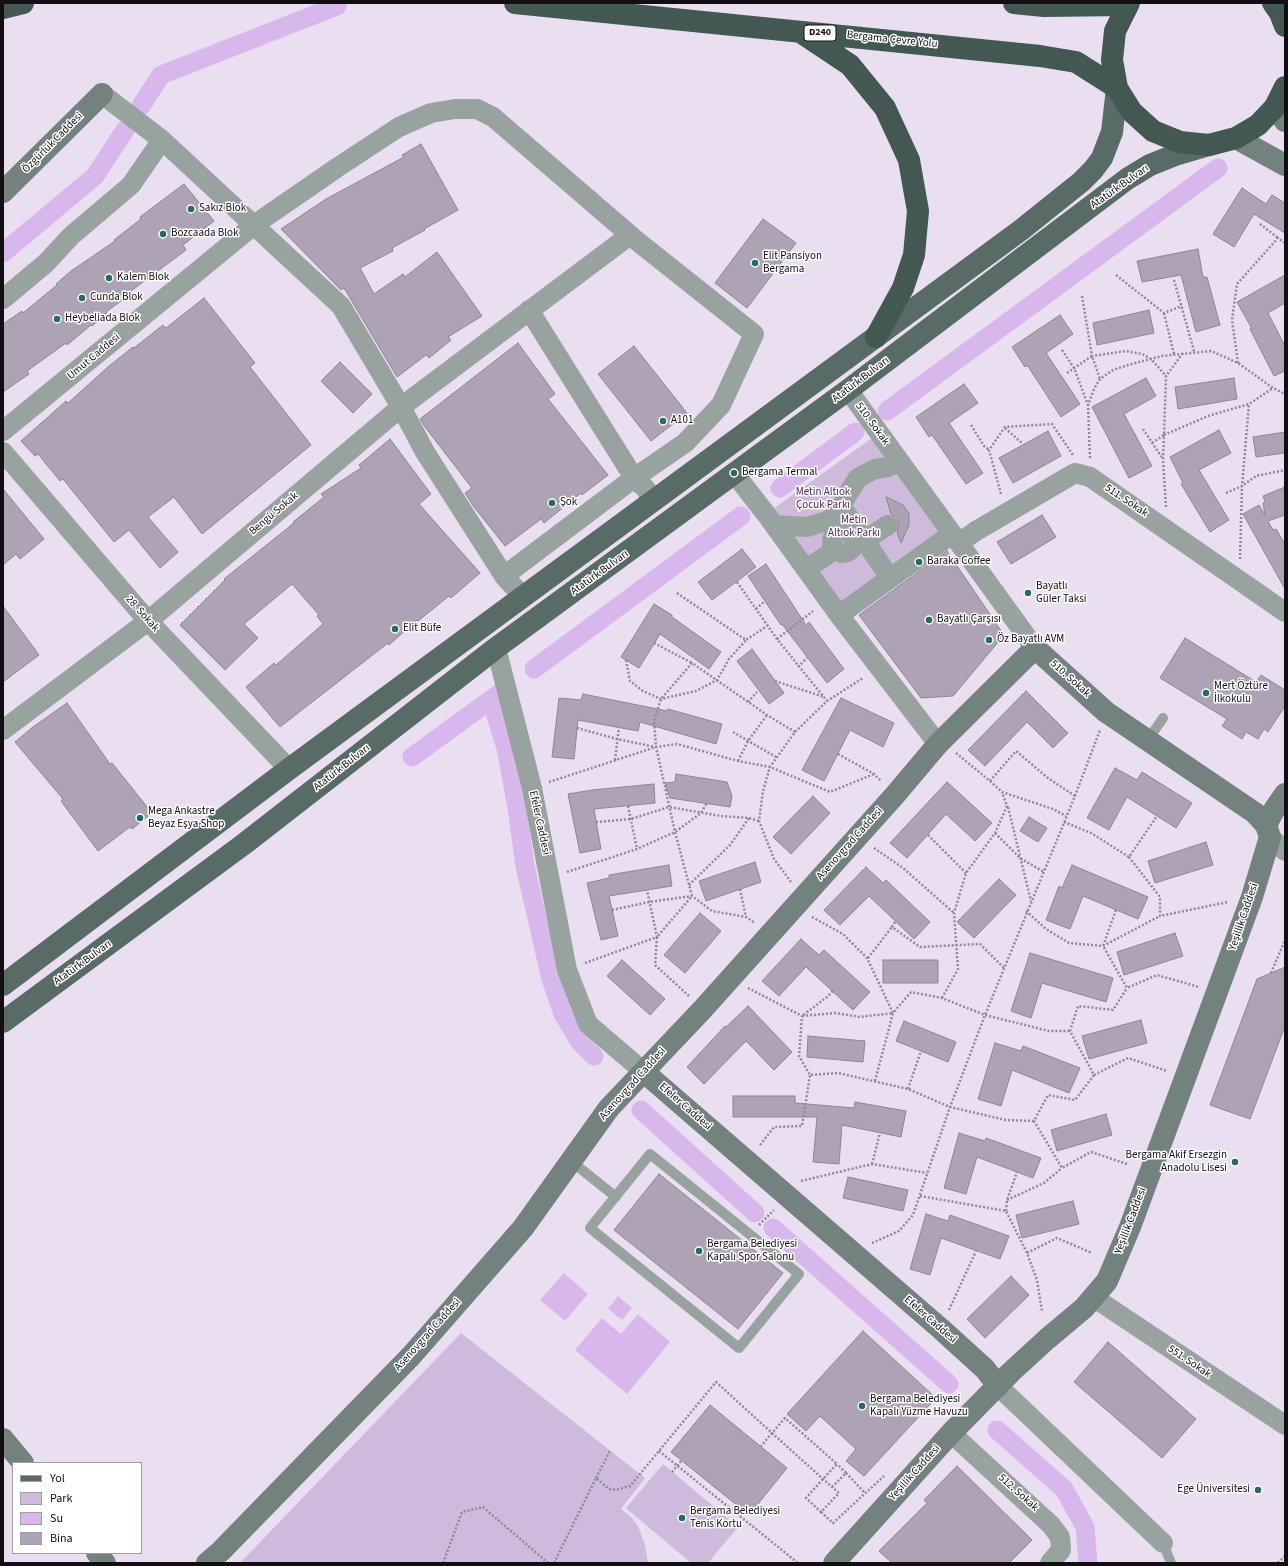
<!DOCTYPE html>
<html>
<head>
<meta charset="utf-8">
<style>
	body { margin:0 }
	#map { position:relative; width:1288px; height:1566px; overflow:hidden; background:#eadff1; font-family:"Source Sans 3",sans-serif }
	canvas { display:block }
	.frame { position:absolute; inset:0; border:4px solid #120e14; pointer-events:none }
	.legend { position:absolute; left:12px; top:1462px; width:130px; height:92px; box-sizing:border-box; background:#fff; border:1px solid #a09fa1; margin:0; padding:5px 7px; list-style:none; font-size:12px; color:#120e14 }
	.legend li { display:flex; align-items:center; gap:8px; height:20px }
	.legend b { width:20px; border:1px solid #a09fa1 }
</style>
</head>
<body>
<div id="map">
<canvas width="1288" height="1566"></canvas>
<div class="frame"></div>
<ul class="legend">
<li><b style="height:5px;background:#596b67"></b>Yol</li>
<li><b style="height:11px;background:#cebada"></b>Park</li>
<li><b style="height:11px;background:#d8b8ec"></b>Su</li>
<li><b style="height:11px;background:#aea3b5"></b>Bina</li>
</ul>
</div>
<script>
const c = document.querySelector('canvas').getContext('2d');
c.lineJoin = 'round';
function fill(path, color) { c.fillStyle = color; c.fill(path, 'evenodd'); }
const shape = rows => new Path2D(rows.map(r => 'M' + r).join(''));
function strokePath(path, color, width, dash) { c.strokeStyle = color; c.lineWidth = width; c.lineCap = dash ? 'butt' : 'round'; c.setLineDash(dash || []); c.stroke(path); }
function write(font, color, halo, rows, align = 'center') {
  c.font = font + ' "Source Sans 3",sans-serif'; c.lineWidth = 3; c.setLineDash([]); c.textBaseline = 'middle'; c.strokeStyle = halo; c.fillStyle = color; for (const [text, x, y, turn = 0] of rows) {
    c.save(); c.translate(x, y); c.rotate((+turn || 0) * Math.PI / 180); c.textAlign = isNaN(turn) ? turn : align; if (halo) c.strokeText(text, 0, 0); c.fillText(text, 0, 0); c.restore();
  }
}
fill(shape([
	[879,433,952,534,839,615,766,514],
	[461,1333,645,1478,621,1509,632,1518,638,1526,645,1545,648,1563,240,1563],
	[663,1464,738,1527,708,1563,691,1563,626,1508]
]), '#cebada');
fill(shape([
	[564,1273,588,1294,565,1321,540,1300],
	[618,1296,632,1308,622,1320,608,1309],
	[638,1314,670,1342,627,1394,575,1350,602,1318,621,1334]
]), '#d8b8ec');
strokePath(shape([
	[141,106,161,75,337,6],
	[3,253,95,176,125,130],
	[887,411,1218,168],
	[780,488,855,432],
	[534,669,741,516],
	[491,700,506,748,517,808,525,866,551,979,563,1014,579,1041,594,1056],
	[412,757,500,693],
	[641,1110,755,1213],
	[773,1228,949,1384],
	[997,1430,1064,1489,1085,1527,1088,1563]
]), '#d8b8ec', 19);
const building = shape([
	[421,144,458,210,424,229,425,230,392,248,393,251,360,268,374,294,403,274,405,277,437,252,482,316,448,337,451,340,429,358,426,355,397,377,344,288,341,290,281,229,326,199,404,157,402,155,421,144],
	[184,184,214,221,183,245,186,250,131,291,132,293,106,312,107,313,92,326,91,325,67,345,66,343,27,371,29,374,3,392,3,324,22,311,23,313,57,285,56,284,71,271,115,241,114,240,141,219,140,217,184,184],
	[1242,188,1266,204,1272,195,1285,203,1285,233,1254,214,1234,247,1213,234,1242,188],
	[763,219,796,243,747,308,715,283,763,219],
	[1198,249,1203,277,1207,277,1220,325,1196,332,1181,275,1142,282,1137,261,1198,249],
	[1285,275,1285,303,1268,313,1285,346,1285,371,1274,376,1250,329,1252,329,1237,302,1285,275],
	[204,298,255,363,250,367,311,445,202,534,174,497,148,517,178,552,160,568,129,530,114,542,63,479,60,481,38,454,35,456,21,441,66,401,68,403,109,366,133,347,134,348,163,325,166,328,204,298],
	[1149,310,1154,333,1097,345,1093,323,1149,310],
	[1060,315,1073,334,1046,353,1080,404,1061,417,1027,365,1025,367,1012,347,1060,315],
	[518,343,555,394,548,399,608,475,582,495,581,493,544,523,541,519,505,546,474,507,465,493,472,488,425,427,420,419,518,343],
	[634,346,687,413,651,441,598,374,634,346],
	[340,362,372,394,353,413,321,381,340,362],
	[1146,378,1156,396,1124,414,1152,466,1129,478,1092,407,1146,378],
	[1234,378,1237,399,1178,409,1175,387,1234,378],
	[964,384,978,403,949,423,983,473,966,484,932,435,929,437,916,417,964,384],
	[1219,430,1231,453,1199,470,1229,520,1210,532,1181,484,1183,483,1170,457,1219,430],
	[1048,431,1061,456,1013,483,999,458,1048,431],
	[1285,432,1285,453,1256,457,1253,437,1285,432],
	[390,439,431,494,419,504,480,573,451,598,449,596,418,621,417,620,389,645,388,643,280,727,246,687,274,663,276,665,323,624,317,616,319,615,292,584,244,624,258,638,225,670,180,625,225,580,224,579,294,523,293,522,324,497,321,494,361,468,359,465,390,439],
	[1285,487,1285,515,1268,521,1273,530,1276,529,1285,544,1285,589,1243,514,1259,505,1265,515,1263,503,1265,502,1263,496,1285,487],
	[3,489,44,539,20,559,16,554,3,565,3,489],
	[886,497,903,505,909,514,909,525,901,543,897,532,899,524,897,518,891,514,886,497],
	[1042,515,1056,537,1011,564,997,542,1042,515],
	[742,549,756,567,712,600,698,582,742,549],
	[947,551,1004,635,953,696,921,698,859,615,947,551],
	[766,564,806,625,809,622,844,669,827,683,782,624,781,625,748,576,766,564],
	[654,604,672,615,672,617,721,652,709,669,660,634,639,668,621,657,654,604],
	[3,606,39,655,3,682,3,606],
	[1185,638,1256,682,1261,675,1285,690,1285,706,1268,732,1264,729,1258,739,1246,732,1242,739,1222,726,1227,719,1160,678,1185,638],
	[752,649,784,693,769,704,737,661,752,649],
	[1026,691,1068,733,1053,748,1027,722,985,766,968,750,1026,691],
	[583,694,667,711,668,709,722,724,716,744,640,722,638,731,578,720,574,759,552,757,559,698,581,700,583,694],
	[841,698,894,723,883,747,850,730,824,781,802,770,841,698],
	[67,703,110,764,112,763,152,813,132,829,130,827,98,851,61,801,63,799,15,742,33,727,67,703],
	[1115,768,1137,780,1142,772,1192,803,1176,828,1127,797,1109,830,1087,818,1115,768],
	[676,774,727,782,732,796,730,807,670,798,665,783,675,782,676,774],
	[947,782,992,823,975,841,946,814,907,858,890,843,947,782],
	[654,784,655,803,594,809,601,849,580,853,568,794,592,790,654,784],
	[813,796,830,813,791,854,773,837,813,796],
	[1029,817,1047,828,1038,842,1020,831,1029,817],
	[1206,842,1213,865,1155,883,1148,861,1206,842],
	[755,862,761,882,706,901,699,881,755,862],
	[669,865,672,886,609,896,618,936,601,940,587,883,609,878,609,875,669,865],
	[1072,865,1148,897,1138,919,1083,896,1070,929,1046,920,1059,886,1062,888,1072,865],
	[866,867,883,883,886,880,930,922,914,939,869,896,840,925,824,910,866,867],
	[999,879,1016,895,974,938,957,922,999,879],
	[700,913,721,931,685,973,664,955,700,913],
	[1175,933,1183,956,1124,975,1117,952,1175,933],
	[801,939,819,955,824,950,870,992,853,1010,806,967,779,996,762,981,801,939],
	[1030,953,1113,978,1106,1002,1042,983,1031,1018,1011,1011,1030,953],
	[622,960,665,999,650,1015,607,976,622,960],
	[883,960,938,960,938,983,883,983,883,960],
	[1285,967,1285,1026,1250,1119,1210,1105,1257,979,1285,967],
	[748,1006,792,1052,774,1070,746,1041,704,1084,687,1067,725,1026,726,1027,748,1006],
	[1141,1020,1147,1043,1089,1059,1082,1036,1141,1020],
	[904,1021,956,1042,948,1062,896,1041,904,1021],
	[808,1036,865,1041,863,1062,807,1057,808,1036],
	[995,1043,1021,1051,1023,1046,1080,1068,1069,1093,1012,1070,1001,1106,978,1099,995,1043],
	[733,1096,795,1096,795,1103,854,1108,855,1102,906,1111,901,1137,842,1125,839,1164,813,1162,817,1117,733,1117,733,1096],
	[1106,1114,1112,1135,1057,1151,1051,1130,1106,1114],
	[959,1133,985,1141,986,1138,1041,1158,1033,1178,977,1157,966,1194,944,1188,959,1133],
	[659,1174,783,1273,738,1329,614,1230,659,1174],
	[848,1177,908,1190,903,1211,843,1198,848,1177],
	[1073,1201,1079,1224,1022,1238,1016,1215,1073,1201],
	[926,1214,948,1221,950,1215,1009,1236,1000,1259,941,1238,930,1275,910,1269,926,1214],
	[1011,1276,1029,1295,985,1338,967,1319,1011,1276],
	[863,1331,936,1398,864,1476,846,1461,856,1449,820,1416,806,1431,787,1414,863,1331],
	[1108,1342,1196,1419,1162,1458,1074,1382,1108,1342],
	[710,1405,787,1468,749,1515,671,1452,710,1405],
	[957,1466,1032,1540,1009,1563,892,1563,879,1551,927,1503,924,1500,957,1466]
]);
fill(building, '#aea3b5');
strokePath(building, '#8e8495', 1);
strokePath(shape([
	[1260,224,1278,238],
	[1116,275,1164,313,1182,306],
	[1174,280,1194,351],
	[1082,296,1092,356,1126,351,1142,354,1151,359,1166,376],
	[1164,313,1174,354],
	[1062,350,1074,368,1088,405],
	[1238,363,1232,320,1237,284,1278,238,1285,243],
	[1067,373,1092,356,1100,379],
	[971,425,984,446,989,450],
	[1005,428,1023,444],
	[1143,429,1163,459],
	[1152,443,1164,435,1166,376,1183,353],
	[1090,458,1088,405,1094,389,1100,379,1113,370,1128,365,1162,356,1211,351,1238,363,1273,388,1285,394],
	[1226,493,1242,486,1256,476,1285,470],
	[1001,494,989,450,1005,427,1052,424,1073,455],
	[1166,507,1163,460,1164,435,1208,416,1249,404,1273,388],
	[1240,559,1242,486,1249,404],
	[737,582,777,639,827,701],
	[677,593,746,640,767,626],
	[756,609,765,601],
	[777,639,813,611],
	[654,643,692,663],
	[626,660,630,681,643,691,661,699,696,691,717,680,729,659,746,640],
	[798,667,807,658],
	[775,681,824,697],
	[748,702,757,692],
	[577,728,617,739,655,747],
	[733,732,776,757],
	[956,753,990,781,1016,751,1048,778,1075,796],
	[838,754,874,774,881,781],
	[615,760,619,727],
	[738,761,748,741,767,715],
	[990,781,1002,792,1053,809,1066,816],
	[549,782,656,747,677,744,738,761,770,767,830,792,874,774],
	[628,806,637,849],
	[1008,807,1031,901],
	[596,822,631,819,669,807,721,816,749,818,759,821],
	[1064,822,1091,833,1129,857,1157,816],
	[995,833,1020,858,1044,872],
	[928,835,966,873],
	[874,848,903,868,954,913],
	[1129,857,1160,897,1160,916,1228,902],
	[567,872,637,849,675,832,701,813,707,803],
	[791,882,774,859,759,821,763,791,770,767,795,732,827,701,863,678],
	[689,885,730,845,749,818],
	[740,889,746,917],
	[612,910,649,902,692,896,712,911,746,917,755,923],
	[1116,910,1103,946,1127,988,1157,975,1199,987],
	[1026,911,1046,929,1069,943,1103,946,1160,916],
	[812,917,843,934,867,958,893,1013,911,992,942,998,985,1015,1049,1031,1070,1031],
	[895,922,892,927,920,947,980,944,1005,969],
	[868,958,892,927],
	[585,963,657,937,647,890],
	[1271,973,1285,940],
	[748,988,802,1016,799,1056,810,1075,838,1073,908,1089,950,1107,1006,1120,1034,1121],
	[833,991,827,997,802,1016,835,1013,860,1017,893,1013,875,1081],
	[689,996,655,965,657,937,692,896,675,832,656,747,654,721,661,699,692,663,767,715,795,732],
	[942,998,958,969,954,913,966,873,995,833,1007,806,1002,792],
	[1094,1075,1128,1058,1167,1071],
	[908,1089,921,1051],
	[760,1145,774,1127,802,1126,810,1075],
	[872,1164,880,1133],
	[1127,1164,1091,1152,1062,1168,1034,1121,1048,1095,1075,1100,1094,1075,1070,1031,1078,1006,1113,1010,1127,988],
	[801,1181,872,1164,927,1173],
	[920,1196,1006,1211,1027,1253,1037,1280,1042,1311],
	[1007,1200,1044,1183,1062,1168],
	[1006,1211,1007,1200,1017,1172],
	[759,1225,774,1210],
	[872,1243,899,1231,913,1215,950,1107,985,1015,1075,796,1100,730],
	[1027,1253,1057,1238,1092,1253],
	[949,1310,976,1251],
	[659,1451,798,1563],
	[672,1472,682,1460],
	[846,1473,865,1493],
	[596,1478,610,1451],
	[832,1487,846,1473,837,1464],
	[821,1512,833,1523,884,1476],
	[443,1563,462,1512,483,1507,548,1563],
	[554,1563,596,1478,609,1489,616,1490,630,1486,716,1382,772,1433,823,1479,839,1493,821,1512,806,1498,823,1479,837,1464,785,1418,772,1433,761,1446],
	[1278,1563,1285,1556]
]), '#908895', 2.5, [2, 2]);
strokePath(shape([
	[1148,740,1163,718],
	[650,1154,799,1274,739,1348,590,1228,650,1154],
	[571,1161,616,1197],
	[1163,1543,1171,1563]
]), '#98a29f', 10);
strokePath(shape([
	[102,94,162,140,341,306,401,407,425,452,504,576,523,597],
	[3,299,46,263,71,236,131,185,162,140],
	[848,390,1035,648],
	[3,431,254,225,338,167,399,127,431,113,455,109,477,109,493,117,637,241,754,334,721,405,685,443,634,478,645,488,654,501],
	[3,452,148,621,289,769],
	[734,473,766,514,839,615,938,744],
	[842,507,890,578],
	[774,525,807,527,827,521,838,514,847,495,858,478,875,469,888,467,899,461],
	'832 542a11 11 0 1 1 22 0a11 11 0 1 1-22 0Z',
	[865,540,888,525],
	[959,543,976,531,1075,473,1090,477,1285,612],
	[806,569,835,550],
	[504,576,634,478,529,310],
	[839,615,952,534],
	[496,648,532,788,567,970,588,1024,644,1072],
	[3,730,148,621,401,407,630,235],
	[1270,837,1285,851],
	[1093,1297,1285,1425],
	[998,1386,1163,1543],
	[951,1433,1051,1525,1060,1537,1061,1550,1050,1563]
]), '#98a29f', 20);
strokePath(shape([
	[1275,107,1285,121],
	[1236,138,1285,165],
	[3,192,102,94],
	[644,1072,941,1329,985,1369,998,1386],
	[3,1439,23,1463],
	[97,1553,105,1563],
	[207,1563,221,1551,411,1356,523,1228,609,1108,702,1010,895,795,938,744,1035,648,1106,712,1255,813,1266,825],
	[834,1563,951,1433,1011,1372,1047,1339,1084,1308,1107,1281,1130,1227,1252,897,1270,837,1266,825,1274,810,1285,794]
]), '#73827e', 22);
strokePath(shape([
	[3,985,289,769,1021,230,1081,182,1093,170,1102,158,1112,132,1117,88],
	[3,1022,244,844,496,648,848,390,1127,179,1150,165,1175,155,1209,145]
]), '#596b67', 22);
strokePath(shape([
	[515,3,1040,56,1076,62,1117,88],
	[1014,3,1044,6,1127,5],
	[1129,3,1115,31,1112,60,1117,88,1132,112,1153,131,1180,142,1209,145,1236,138,1258,125,1275,107,1285,87],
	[1273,3,1280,13,1285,26],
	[3,8,23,3],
	[802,33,850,65,885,108,909,160,918,211,914,255,903,288,876,337]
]), '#435853', 22);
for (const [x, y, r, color] of [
	[191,209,4,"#266b5f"],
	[163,234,4,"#266b5f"],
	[755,263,4,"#266b5f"],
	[109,278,4,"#266b5f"],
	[82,298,4,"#266b5f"],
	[57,319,4,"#266b5f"],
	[663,421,4,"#266b5f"],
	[734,473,4,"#266b5f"],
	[552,503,4,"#266b5f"],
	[919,562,4,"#266b5f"],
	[1028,593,4,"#266b5f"],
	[929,620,4,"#266b5f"],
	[395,629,4,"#266b5f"],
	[989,640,4,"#266b5f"],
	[1206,693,4,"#266b5f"],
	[140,818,4,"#266b5f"],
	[1235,1162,4,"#266b5f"],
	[699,1251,4,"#266b5f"],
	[862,1406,4,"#266b5f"],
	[1258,1490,4,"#266b5f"],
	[682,1518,4,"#266b5f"]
]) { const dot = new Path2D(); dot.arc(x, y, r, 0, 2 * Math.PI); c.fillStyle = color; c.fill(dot); strokePath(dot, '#fff', 1.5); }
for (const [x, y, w] of [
	[820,33,32]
]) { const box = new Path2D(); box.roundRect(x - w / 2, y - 8, w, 16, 3); c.fillStyle = '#fff'; c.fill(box); strokePath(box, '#120e14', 1); }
write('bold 10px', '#120e14', null, [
	["D240",820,33]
]);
write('11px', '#120e14', '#fff', [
	["Bergama Çevre Yolu",892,40,6],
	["Özgürlük Caddesi",53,143,-45],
	["Atatürk Bulvarı",1120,187,-35],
	["Umut Caddesi",94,357,-40],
	["Atatürk Bulvarı",861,380,-37],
	["510. Sokak",872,424,54],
	["511. Sokak",1126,501,34],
	["Bengü Sokak",274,514,-40],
	["Atatürk Bulvarı",600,573,-36],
	["28. Sokak",142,614,48],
	["510. Sokak",1070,679,42],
	["Atatürk Bulvarı",342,768,-38],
	["Efeler Caddesi",539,823,78],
	["Asenovgrad Caddesi",850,844,-48],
	["Yeşillik Caddesi",1244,917,-71],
	["Atatürk Bulvarı",83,963,-36],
	["Asenovgrad Caddesi",633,1084,-48],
	["Efeler Caddesi",685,1107,41],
	["Yeşillik Caddesi",1131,1221,-69],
	["Efeler Caddesi",930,1320,41],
	["Asenovgrad Caddesi",428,1335,-48],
	["551. Sokak",1189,1362,34],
	["Yeşillik Caddesi",915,1473,-48],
	["512. Sokak",1018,1493,42]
]);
write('11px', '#120e14', '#fff', [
	["Sakız Blok",199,209],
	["Bozcaada Blok",171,234],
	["Elit Pansiyon",763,257],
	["Bergama",763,270],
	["Kalem Blok",117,278],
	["Cunda Blok",90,298],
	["Heybeliada Blok",65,319],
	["A101",671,421],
	["Bergama Termal",742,473],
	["Şok",560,503],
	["Baraka Coffee",927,562],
	["Bayatlı",1036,587],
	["Güler Taksi",1036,600],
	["Bayatlı Çarşısı",937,620],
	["Elit Büfe",403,629],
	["Öz Bayatlı AVM",997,640],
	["Mert Öztüre",1214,687],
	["İlkokulu",1214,700],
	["Mega Ankastre",148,812],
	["Beyaz Eşya Shop",148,825],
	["Bergama Akif Ersezgin",1227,1156,"right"],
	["Anadolu Lisesi",1227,1169,"right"],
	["Bergama Belediyesi",707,1245],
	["Kapalı Spor Salonu",707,1258],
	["Bergama Belediyesi",870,1400],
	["Kapalı Yüzme Havuzu",870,1413],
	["Ege Üniversitesi",1250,1490,"right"],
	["Bergama Belediyesi",690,1512],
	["Tenis Kortu",690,1525]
], 'left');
write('11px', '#4f2764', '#fff', [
	["Metin Altıok",823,493],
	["Çocuk Parkı",823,506],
	["Metin",854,521],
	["Altıok Parkı",854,534]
]);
</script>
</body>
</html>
